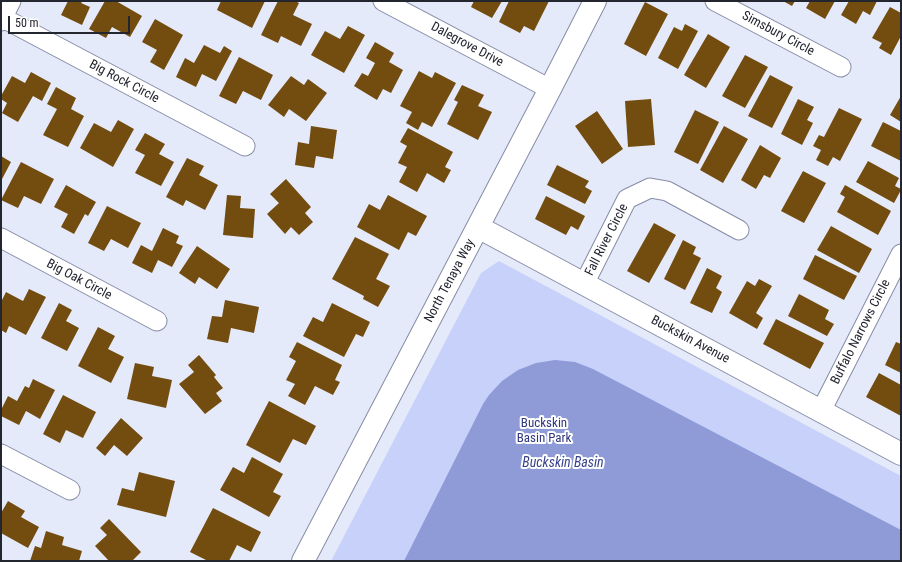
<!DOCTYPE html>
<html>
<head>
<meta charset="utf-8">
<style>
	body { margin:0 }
	#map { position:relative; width:902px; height:562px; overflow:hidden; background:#e5eafa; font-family:"Roboto Condensed",sans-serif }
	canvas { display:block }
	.frame { position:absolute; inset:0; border:2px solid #23252f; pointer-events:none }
	.scale { position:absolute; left:8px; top:16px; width:122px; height:18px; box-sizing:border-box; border:2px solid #23252f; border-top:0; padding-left:5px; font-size:12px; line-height:14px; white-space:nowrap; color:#23252f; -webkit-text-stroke:3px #fff; paint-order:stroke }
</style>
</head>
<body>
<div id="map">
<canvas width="902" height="562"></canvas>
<div class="frame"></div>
<div class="scale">50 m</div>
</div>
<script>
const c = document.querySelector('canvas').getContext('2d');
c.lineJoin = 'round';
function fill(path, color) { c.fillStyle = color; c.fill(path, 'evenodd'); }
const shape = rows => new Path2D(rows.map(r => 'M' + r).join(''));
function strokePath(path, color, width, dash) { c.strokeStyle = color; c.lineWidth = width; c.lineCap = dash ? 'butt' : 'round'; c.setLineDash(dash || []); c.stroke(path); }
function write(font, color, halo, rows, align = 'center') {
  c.font = font + ' "Roboto Condensed",sans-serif'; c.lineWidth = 4; c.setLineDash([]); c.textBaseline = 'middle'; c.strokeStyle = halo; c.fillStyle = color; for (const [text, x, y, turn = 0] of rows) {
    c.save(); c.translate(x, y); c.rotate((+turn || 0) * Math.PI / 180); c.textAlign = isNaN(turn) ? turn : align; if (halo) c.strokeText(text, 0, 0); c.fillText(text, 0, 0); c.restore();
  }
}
fill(shape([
	[499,261,901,476,901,561,331,561,481,273]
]), '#c7d1fa');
fill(shape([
	[555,360,575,362,593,369,901,530,901,561,404,561,483,404,489,395,502,381,518,370,536,363]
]), '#8e9bd7');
fill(shape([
	[68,1,83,1,81,3,90,7,82,25,61,15],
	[105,1,116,1,142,16,130,37,112,27,106,38,89,29],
	[221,1,265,1,252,28,217,10],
	[278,1,295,1,299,3,293,15,312,24,301,46,281,36,278,43,261,35],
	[474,1,502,1,492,18,471,7],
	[509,1,549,1,534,31,524,26,520,33,499,22],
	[783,1,795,1,792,6],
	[810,1,835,1,825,19,806,8],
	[849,1,877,1,870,15,863,11,856,24,841,15],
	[645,2,668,14,646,56,624,44],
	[890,7,901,13,901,36,891,55,879,48,882,43,872,38],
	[155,19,183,35,164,70,150,62,157,50,142,42],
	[685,24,698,31,678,69,658,58,674,27,682,31],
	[348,26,365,35,344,73,311,55,325,31,340,39],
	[708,34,730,47,706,88,684,75],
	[375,42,394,53,389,62,403,70,391,93,383,89,377,100,354,86,362,73,368,76,375,63,366,58],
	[204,45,220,53,224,46,232,51,216,81,202,74,196,87,176,77,185,58,194,63],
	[745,55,768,67,745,108,722,96],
	[239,57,273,75,261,100,243,91,236,104,219,96],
	[419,71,432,78,435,72,456,83,432,127,422,122,418,130,406,123,412,112,400,106],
	[31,72,51,83,42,101,33,96,18,122,2,113,7,103,1,99,1,96,12,76,25,83],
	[770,75,793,87,772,128,748,116],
	[291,76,304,85,308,79,327,93,306,121,289,109,284,117,268,105],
	[462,85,484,95,478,106,492,112,478,140,447,124,458,102,454,100],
	[56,87,76,98,71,109,84,116,68,147,43,135,57,109,47,104],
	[901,96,901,122,890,115],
	[651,99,655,145,628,147,625,101],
	[798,99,814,107,807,120,813,123,802,145,781,134],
	[839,108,862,119,840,161,833,157,828,166,816,160,821,150,813,146,819,135,824,137],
	[695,110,719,122,698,164,674,152],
	[597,111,623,149,602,164,575,126],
	[118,120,134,129,113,167,80,148,94,123,111,132],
	[883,122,901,131,901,161,871,146],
	[311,126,337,130,333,159,316,156,314,168,295,165,298,142,309,144],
	[724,126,748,139,723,183,700,170],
	[408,128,453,152,445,167,451,170,444,183,427,173,417,192,399,182,407,167,398,163,407,146,400,142],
	[145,133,165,144,159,154,174,162,161,186,135,173,145,155,135,150],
	[760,145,781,158,770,178,764,175,756,189,741,180],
	[1,156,11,162,1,181],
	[187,158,204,166,199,175,218,185,205,210,186,200,183,206,166,197],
	[868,161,899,178,895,186,901,189,901,190,894,203,856,182],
	[21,162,54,179,41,204,24,196,18,208,1,200],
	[557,165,589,181,585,187,592,191,585,204,547,185],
	[803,171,826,183,804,223,781,211],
	[286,179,311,207,305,213,313,222,299,235,291,227,285,234,267,214,279,203,270,194],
	[66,185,96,202,88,216,85,214,74,234,61,227,68,214,54,207],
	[845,185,891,211,878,235,837,212,845,197,840,194],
	[227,195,241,196,240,208,255,209,253,238,223,235],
	[388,195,427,216,416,236,408,232,399,250,357,227,369,204,380,210],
	[546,196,585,216,578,230,571,226,566,235,535,219],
	[107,206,141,223,128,248,111,239,104,251,88,243],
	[654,223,676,235,649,283,627,271],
	[831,226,872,249,859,273,817,250],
	[163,228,179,236,176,243,183,246,172,267,158,260,152,273,132,263,141,245,152,251],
	[355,237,389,254,376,279,390,286,378,307,363,299,364,296,332,279],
	[683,240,696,247,693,254,701,258,685,290,664,279],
	[197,246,230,269,217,289,199,277,195,284,179,273],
	[815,255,857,276,844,300,803,279],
	[707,268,722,276,716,288,722,292,712,313,690,303],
	[759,279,772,286,756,313,763,318,757,329,729,313,747,281,755,286],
	[29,289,46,297,26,335,9,326,6,333,1,330,1,302,6,292,23,301],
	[799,294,829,310,825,319,834,324,827,336,788,316],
	[225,300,259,307,254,333,231,328,228,343,207,339,212,316,222,317],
	[59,303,72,310,66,321,79,328,67,351,41,338],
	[332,303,370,322,363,337,356,334,344,357,303,336,313,317,323,322],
	[776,319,824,343,810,369,763,344],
	[98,327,115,336,108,349,124,357,111,383,78,366],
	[297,342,342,365,335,380,340,382,333,395,315,386,305,405,288,396,295,384,286,380,296,361,289,357],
	[896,342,901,344,901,373,885,365],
	[199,355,216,375,214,377,223,388,216,393,222,401,205,414,179,384,194,372,188,365],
	[135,363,154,367,152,376,172,380,166,408,127,399],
	[879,373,901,385,901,416,866,397],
	[33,379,55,390,40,419,26,411,19,425,1,416,1,410,8,396,17,401,25,386,29,388],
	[63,395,96,412,83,438,66,430,60,443,43,434],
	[269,401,316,426,306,445,293,439,280,463,246,445],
	[121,418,143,438,127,456,114,445,105,456,96,448],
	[252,457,283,474,273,492,281,496,269,517,220,490,233,467,244,473],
	[139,472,175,481,166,517,117,505,122,488,134,491],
	[8,501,25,511,21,517,39,527,28,548,1,533,1,513],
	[213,508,261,532,251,552,237,545,229,561,208,561,190,552],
	[109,519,141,552,132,561,109,561,95,546,107,535,100,528],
	[46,531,64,537,62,545,82,551,79,561,30,561,35,546,41,548]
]), '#734c0f');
const street = shape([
	[383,1,550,89],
	[715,1,841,67],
	[3,18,245,146],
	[1,21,11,1],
	[1,238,157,321],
	[584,284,627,199,650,188,667,191,739,230],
	[821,411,901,254],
	[1,454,70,490]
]);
const secondary = shape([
	[478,227,901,454],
	[303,561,550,89,595,1]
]);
strokePath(street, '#868ca5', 21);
strokePath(secondary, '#868ca5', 24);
strokePath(street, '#fff', 19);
strokePath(secondary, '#fff', 22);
write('13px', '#23252f', '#fff', [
	["Simsbury Circle",778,34,28],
	["Dalegrove Drive",467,45,28],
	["Big Rock Circle",124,82,28],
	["Fall River Circle",607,240,-63],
	["Big Oak Circle",79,280,28],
	["North Tenaya Way",450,281,-62],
	["Buffalo Narrows Circle",861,332,-63],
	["Buckskin Avenue",690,340,28]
]);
write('13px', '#30387f', '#fff', [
	["Buckskin",544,424],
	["Basin Park",544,439]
]);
write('italic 14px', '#39438b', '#fff', [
	["Buckskin Basin",563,463]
]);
</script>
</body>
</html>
